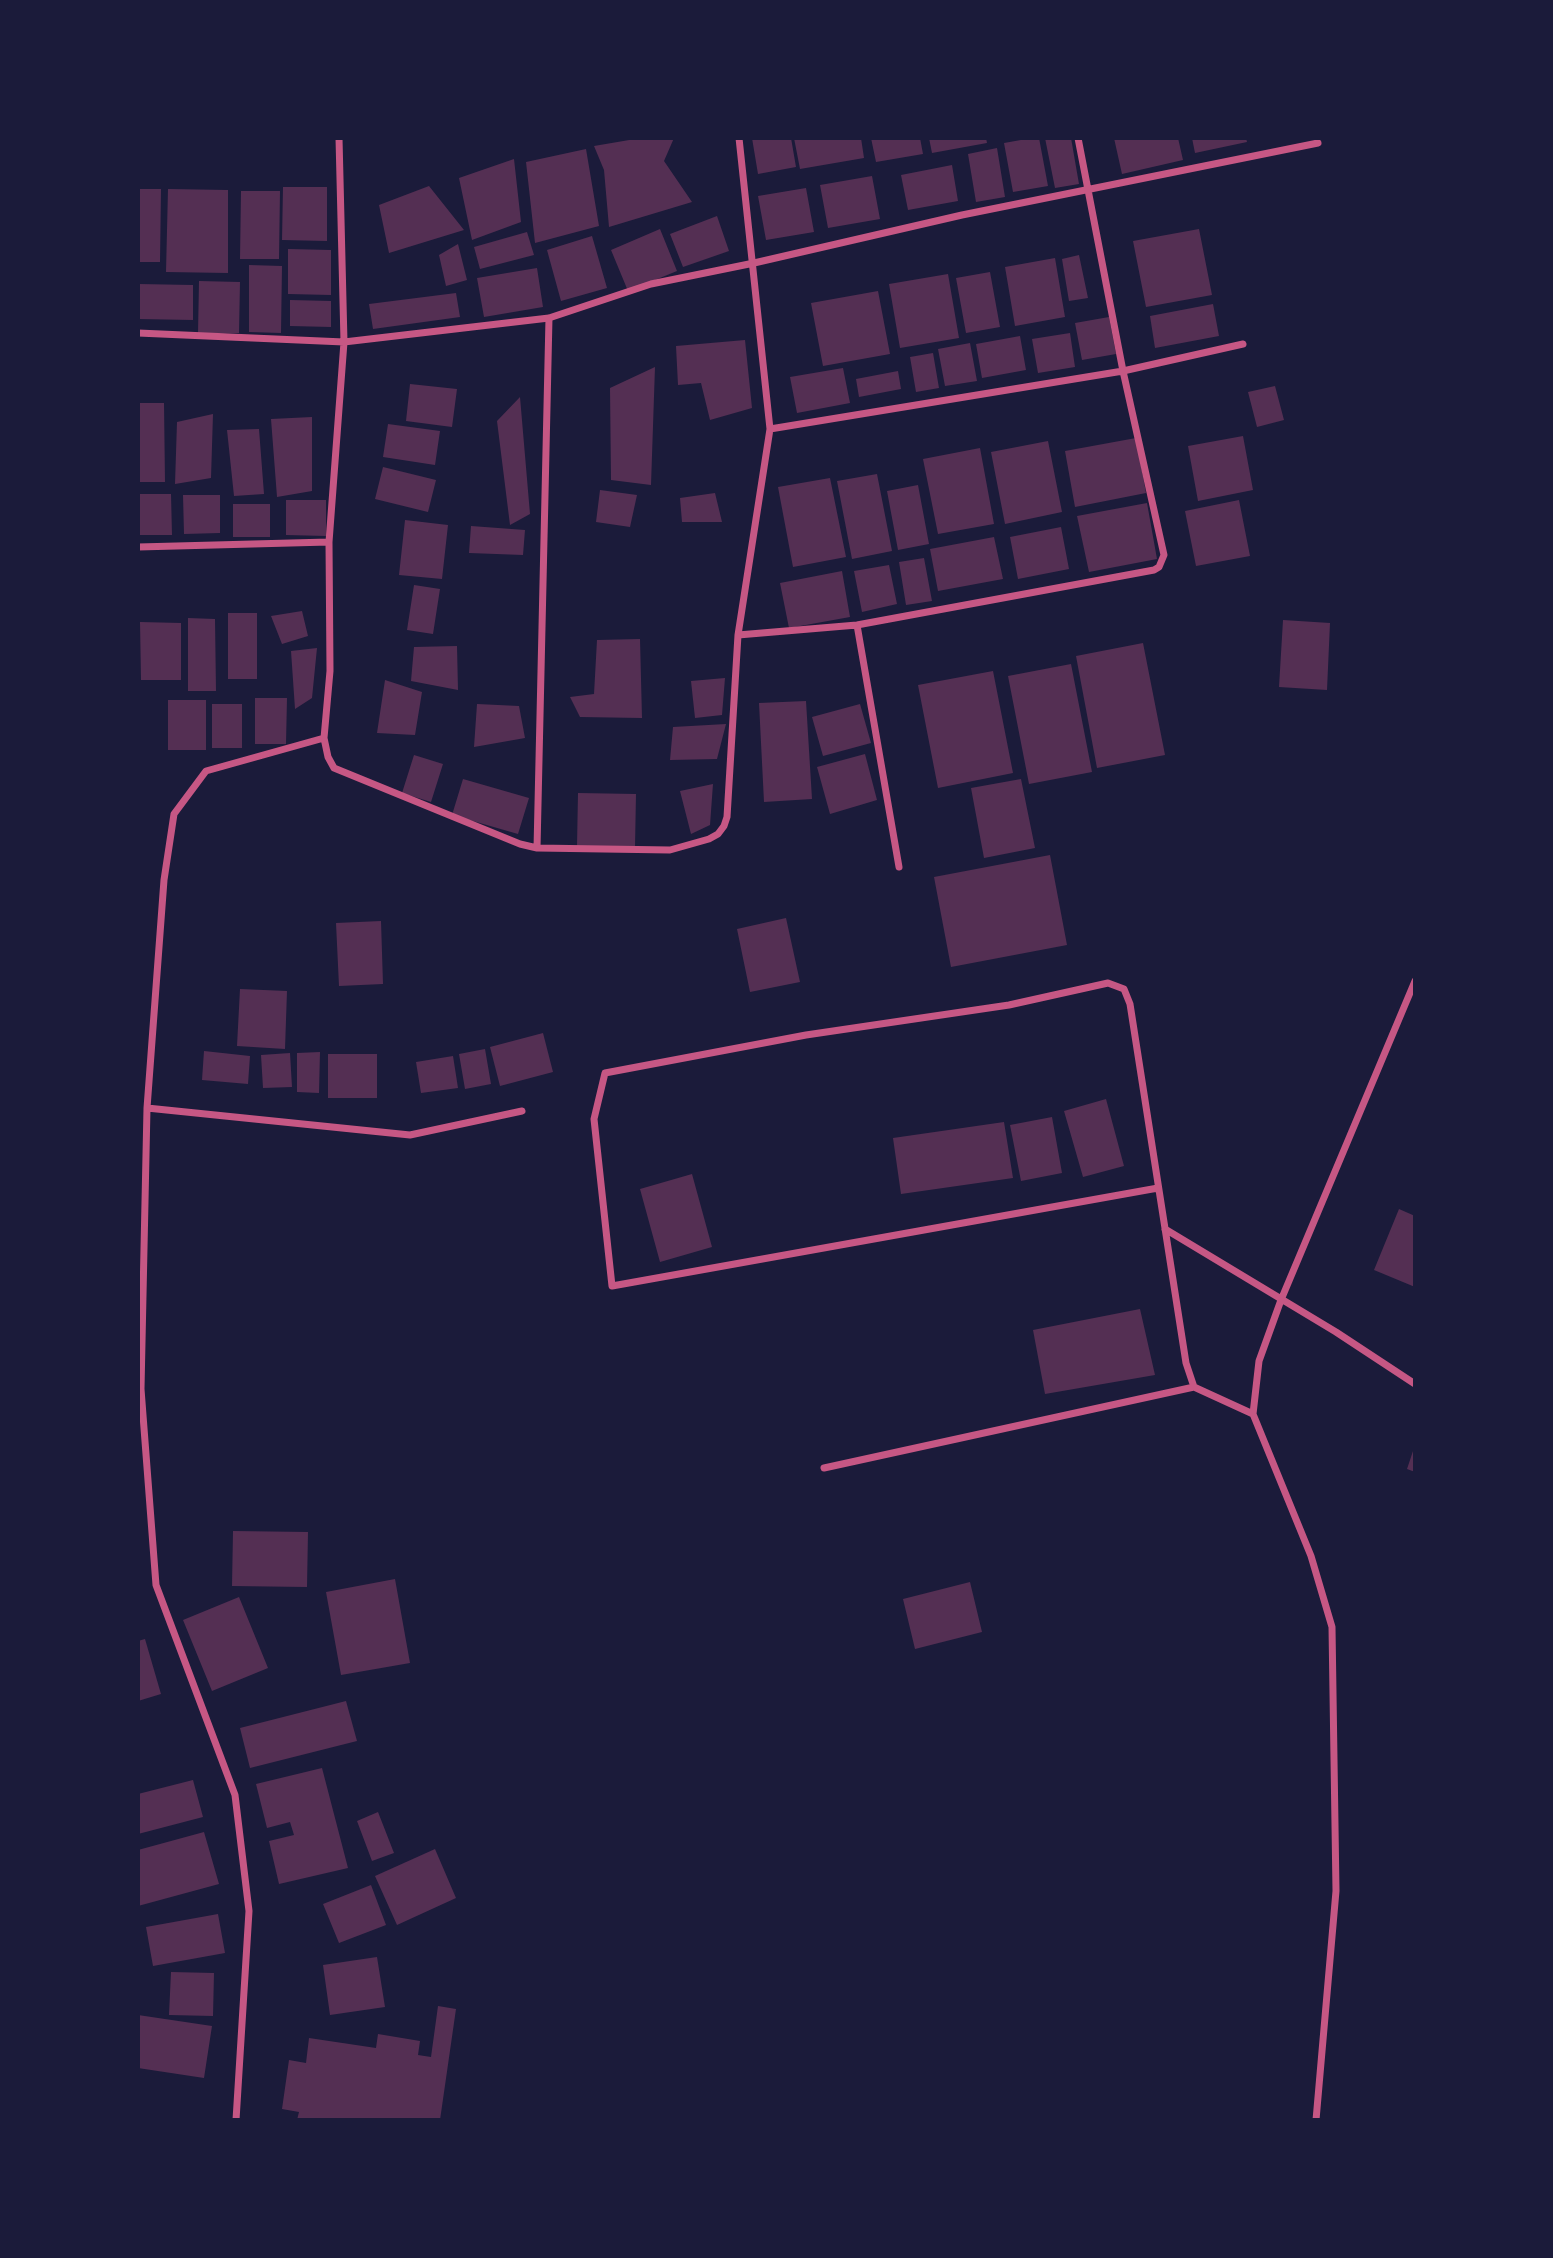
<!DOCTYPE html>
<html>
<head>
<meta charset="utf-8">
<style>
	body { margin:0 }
	#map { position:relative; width:1553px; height:2258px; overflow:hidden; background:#1b1b3a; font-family:"Open Sans",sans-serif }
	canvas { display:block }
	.frame { position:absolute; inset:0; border:140px solid #1b1b3a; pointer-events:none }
</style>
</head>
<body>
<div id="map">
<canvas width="1553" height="2258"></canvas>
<div class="frame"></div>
</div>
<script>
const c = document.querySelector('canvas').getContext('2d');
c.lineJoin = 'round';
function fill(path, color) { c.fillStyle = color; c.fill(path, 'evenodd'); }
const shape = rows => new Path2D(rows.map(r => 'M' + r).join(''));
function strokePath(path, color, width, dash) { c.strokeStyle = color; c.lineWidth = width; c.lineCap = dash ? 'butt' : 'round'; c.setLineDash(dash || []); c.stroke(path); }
fill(shape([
	[641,138,674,138,664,161,692,202,609,227,604,170,594,146],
	[752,138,791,138,796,167,758,174],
	[794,138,861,138,864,158,800,169],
	[871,138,920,138,923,154,876,162],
	[929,138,986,138,987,143,932,153],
	[1032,138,1039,138,1048,186,1013,192,1004,143],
	[1045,138,1071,138,1079,184,1055,188],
	[1114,138,1178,138,1183,160,1122,174],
	[1192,138,1246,138,1247,142,1195,153],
	[997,148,1005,197,976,202,968,154],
	[586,149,599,226,535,243,526,162],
	[514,159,521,222,472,240,459,178],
	[952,165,958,201,908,210,901,175],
	[872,176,880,219,828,228,820,185],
	[429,186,464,230,389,253,379,205],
	[283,187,327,187,327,241,282,240],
	[806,188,814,232,766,240,758,196],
	[138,189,161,189,160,262,138,262],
	[168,189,228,190,228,273,166,272],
	[241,191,280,191,279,259,240,259],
	[717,216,729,251,683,267,670,234],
	[660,229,677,271,628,291,611,250],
	[1199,229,1212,295,1146,307,1133,241],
	[527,232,534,255,480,269,474,247],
	[592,236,607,288,561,301,547,250],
	[458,244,467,280,446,286,439,255],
	[288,249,331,250,331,295,288,294],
	[1079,255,1088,298,1069,301,1062,259],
	[1055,258,1065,317,1015,326,1005,267],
	[249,265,282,266,281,333,249,332],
	[537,268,543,307,484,317,477,278],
	[990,272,1000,327,966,333,956,278],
	[948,274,959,338,900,348,889,284],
	[199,281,240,282,239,333,198,333],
	[138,284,193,285,193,320,138,319],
	[878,291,890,354,823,366,811,303],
	[456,293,460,317,373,329,369,304],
	[290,300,331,301,331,327,290,326],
	[1213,304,1219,336,1155,348,1150,316],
	[1109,317,1116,354,1082,360,1075,323],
	[1070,333,1075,367,1038,373,1032,339],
	[1020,336,1026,370,982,378,976,344],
	[745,340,752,408,710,420,701,383,678,385,676,346],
	[970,343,977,381,945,386,938,349],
	[933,353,939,388,916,392,910,357],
	[655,367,651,485,611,480,610,388],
	[843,368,850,403,797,413,790,377],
	[898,371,901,389,859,397,856,379],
	[410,384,457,389,452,427,406,421],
	[1275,386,1284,420,1257,427,1248,392],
	[520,397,530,514,510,525,497,421],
	[138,403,164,403,165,482,138,482],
	[213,414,211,478,175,484,177,422],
	[312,417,312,491,277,497,271,419],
	[388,424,440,431,435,465,383,457],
	[259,429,264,494,234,496,227,430],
	[1243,436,1253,490,1198,501,1188,446],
	[1136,438,1146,493,1075,507,1065,451],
	[1048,441,1062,512,1005,524,991,452],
	[980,448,994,524,938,534,923,459],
	[383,467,436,480,428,512,375,499],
	[877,474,892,551,852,559,837,481],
	[830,478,846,557,793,567,778,487],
	[918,485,929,544,898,550,887,491],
	[600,490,637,495,630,527,596,522],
	[715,493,722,522,682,522,680,498],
	[138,494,171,494,172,535,138,535],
	[183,495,220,495,220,533,184,534],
	[286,500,326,500,326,536,286,535],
	[1239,500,1250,556,1196,566,1185,511],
	[1147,503,1157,559,1089,572,1077,516],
	[233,504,270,504,270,537,233,537],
	[405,520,448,525,442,579,399,575],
	[471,526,525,530,523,555,469,553],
	[1061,527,1069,569,1018,579,1010,537],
	[994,537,1003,579,938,591,930,549],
	[924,558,932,601,906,605,899,562],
	[889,565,897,604,862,612,854,571],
	[842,571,850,617,789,628,780,583],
	[414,585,440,589,433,634,407,630],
	[302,611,308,636,282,644,271,616],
	[228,613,257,613,257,679,228,679],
	[188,618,215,619,216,691,188,691],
	[1283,620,1330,623,1327,690,1279,687],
	[140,622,181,623,181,680,141,680],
	[640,639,642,718,580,717,570,697,594,694,597,640],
	[1143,643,1165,755,1097,768,1076,656],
	[457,646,458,690,411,681,414,647],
	[317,648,312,698,295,709,291,651],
	[1071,664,1092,772,1029,784,1008,676],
	[993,671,1013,773,938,788,918,685],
	[725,678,722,715,695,718,691,681],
	[385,680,422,692,415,735,377,733],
	[255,698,287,698,286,744,255,744],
	[168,700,206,700,206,750,168,750],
	[806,701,812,799,764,802,759,703],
	[212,704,242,704,242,748,212,748],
	[477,704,519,706,525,738,474,747],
	[860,704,871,743,823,756,812,717],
	[726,724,717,759,670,760,673,727],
	[865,754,877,800,830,814,817,767],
	[414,755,443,764,431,802,402,793],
	[463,779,529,798,518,834,452,815],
	[1021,779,1035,848,984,858,971,788],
	[713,784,710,825,691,834,680,791],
	[578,793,636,794,635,847,577,846],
	[1050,855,1067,945,951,967,934,877],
	[786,918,800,982,750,992,737,929],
	[381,921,383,984,339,986,336,923],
	[240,989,287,991,285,1049,237,1046],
	[543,1033,553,1072,500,1086,490,1047],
	[485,1049,491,1084,465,1089,459,1054],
	[204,1051,250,1056,248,1084,202,1080],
	[320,1052,319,1093,297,1092,297,1053],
	[290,1053,292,1087,263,1088,261,1055],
	[328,1054,377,1054,377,1098,328,1098],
	[453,1056,458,1088,421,1093,416,1062],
	[1106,1099,1124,1166,1083,1177,1064,1111],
	[1052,1117,1062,1173,1021,1181,1010,1125],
	[1004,1122,1013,1178,901,1194,893,1138],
	[692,1174,712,1247,660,1262,640,1189],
	[1399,1209,1415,1216,1415,1287,1374,1270],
	[1140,1309,1155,1375,1045,1394,1033,1330],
	[1414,1448,1415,1448,1415,1472,1407,1469],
	[233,1531,308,1532,307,1587,232,1586],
	[395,1579,410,1663,341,1675,326,1592],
	[970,1582,982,1632,915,1649,903,1599],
	[239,1597,268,1668,212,1691,183,1620],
	[145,1639,161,1694,138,1701,138,1641],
	[346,1701,357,1741,250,1768,240,1728],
	[322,1768,348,1868,279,1884,269,1841,294,1835,290,1822,267,1828,256,1784],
	[193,1780,203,1817,138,1834,138,1794],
	[378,1812,394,1853,372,1861,357,1821],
	[204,1832,219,1884,138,1906,138,1850],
	[435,1849,456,1898,397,1925,375,1876],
	[371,1885,386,1925,339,1943,323,1904],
	[218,1914,225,1953,153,1966,146,1927],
	[377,1957,385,2007,330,2015,323,1965],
	[171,1972,214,1973,213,2016,169,2015],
	[438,2006,456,2009,440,2120,297,2120,299,2112,282,2109,289,2060,306,2063,309,2038,376,2048,378,2034,420,2041,418,2055,431,2057],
	[138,2015,212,2026,204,2078,138,2068]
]), '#542f53');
strokePath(shape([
	[138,333,344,342,549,318,651,284,754,263,962,215,1318,143],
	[770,429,1123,371,1243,344],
	[138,547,329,542],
	[857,625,899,867],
	[738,635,857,625,1154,570,1159,567,1164,555,1123,371,1078,138],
	[324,738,328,757,334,768,520,844,537,848,670,850,709,839,718,834,724,826,727,817,738,635,770,429,739,138],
	[537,848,549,318],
	[147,1108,410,1135,522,1111],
	[1158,1188,612,1286,594,1119,605,1073,806,1035,1009,1005,1108,983,1124,989,1130,1004,1186,1363,1194,1387,1253,1414,1311,1556,1332,1627,1336,1891,1316,2120],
	[1165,1229,1336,1332,1415,1384],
	[1253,1414,1259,1361,1281,1300,1415,981],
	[824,1468,1194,1387],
	[236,2120,249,1911,235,1795,156,1585,141,1389,147,1108,164,880,174,814,206,771,324,738,330,671,329,542,344,342,339,138]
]), '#c65784', 7);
</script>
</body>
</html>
